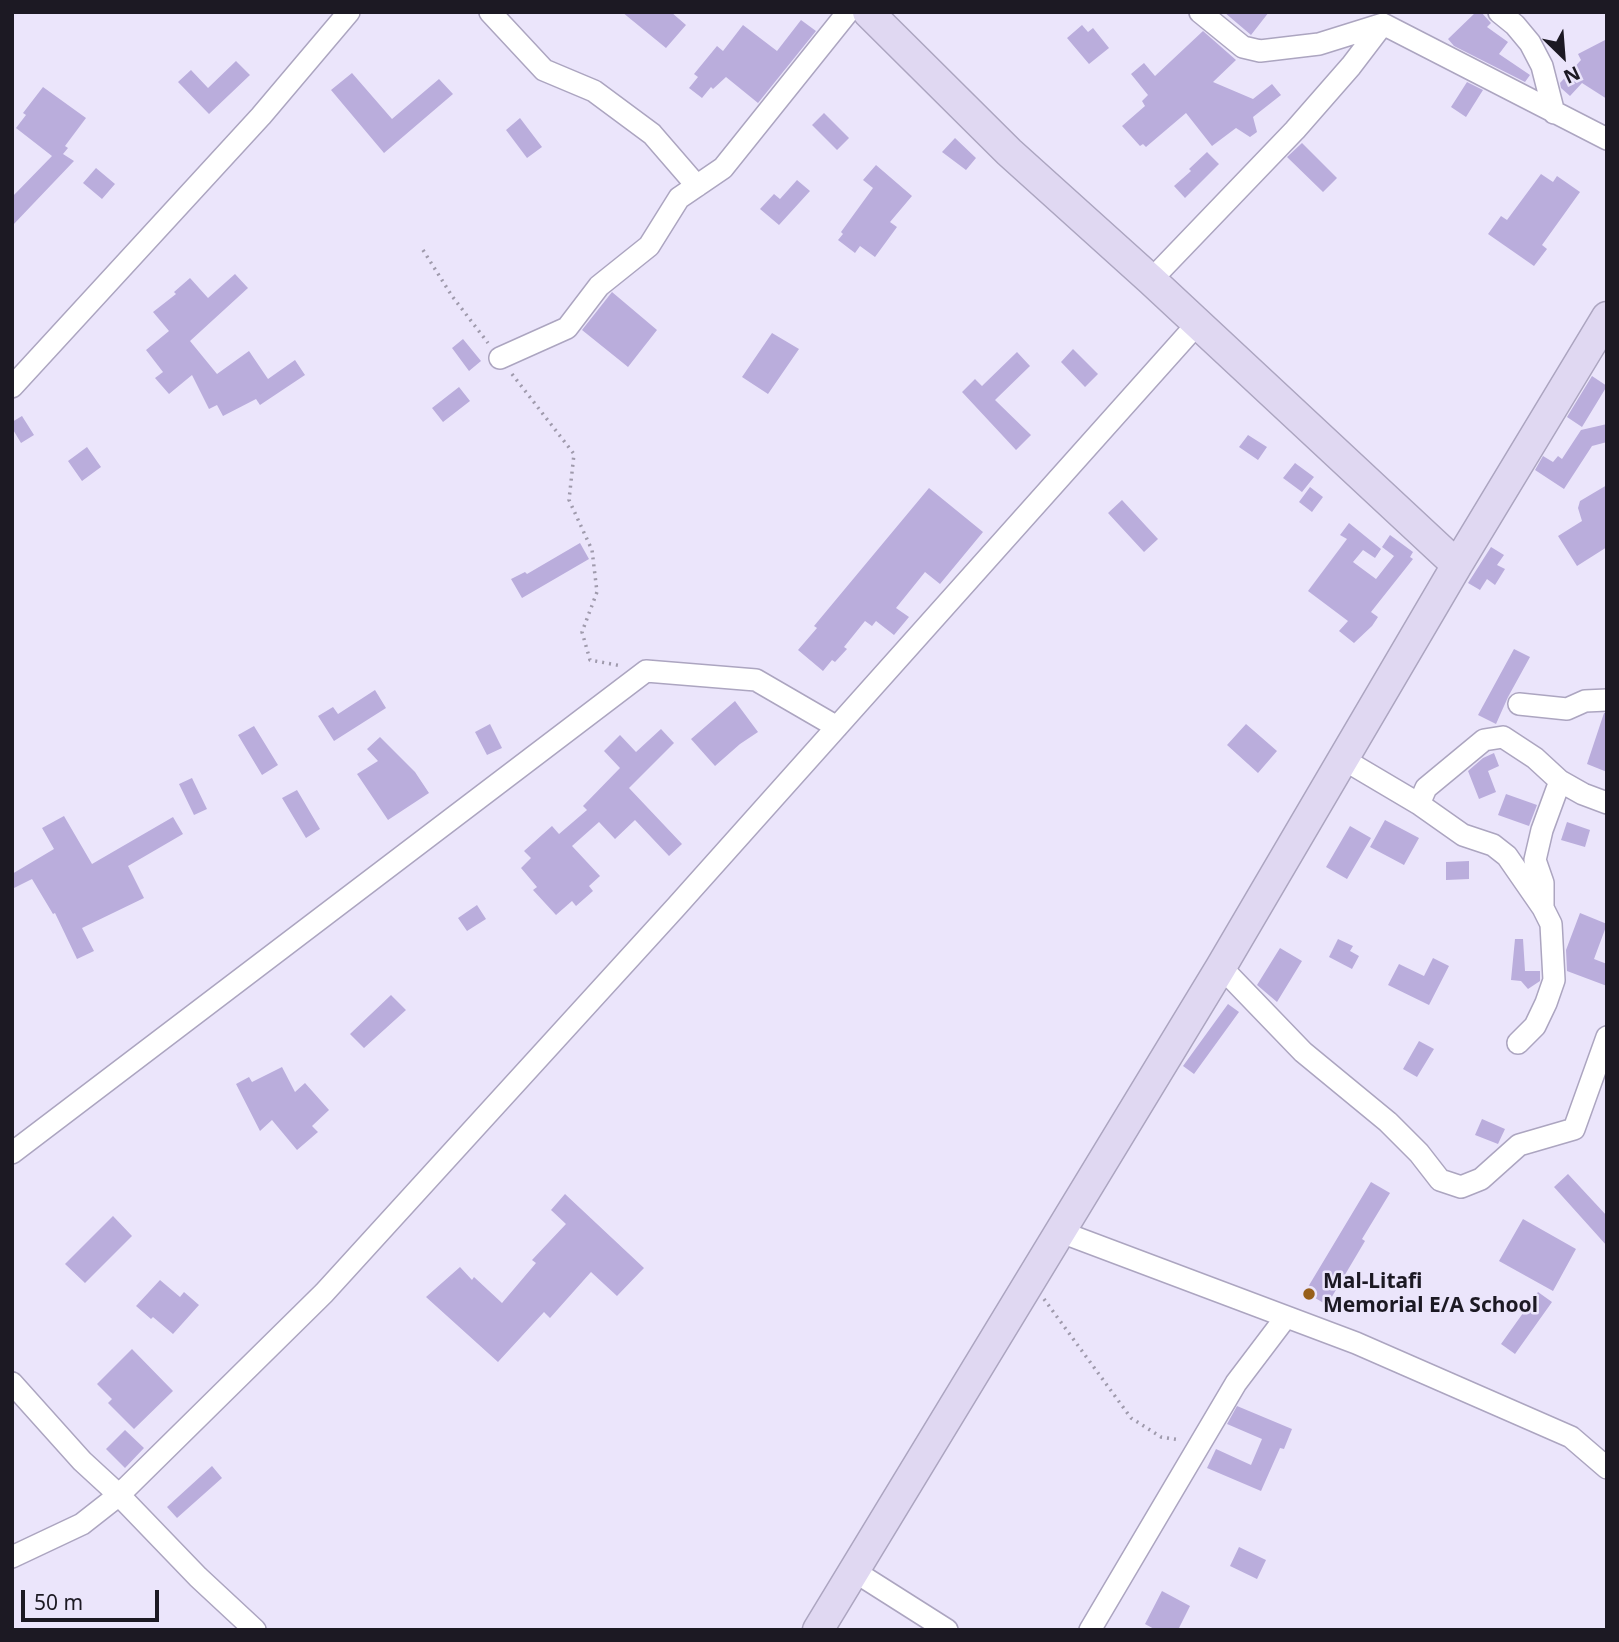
<!DOCTYPE html>
<html>
<head>
<meta charset="utf-8">
<style>
	body { margin:0 }
	#map { position:relative; width:1619px; height:1642px; overflow:hidden; background:#ebe5fb; font-family:"Noto Sans",sans-serif }
	canvas { display:block }
	.frame { position:absolute; inset:0; border:14px solid #1c1923; pointer-events:none }
	.north { position:absolute; left:1528px; top:21px; width:70px; height:70px; -webkit-text-stroke:5px #ebe5fb; paint-order:stroke; rotate:155deg; font-size:19px; font-weight:700; line-height:28px; text-align:center; color:#1c1923 }
	.north::after { content:''; display:block; margin:auto; width:24px; height:32px; background:#1c1923; clip-path:polygon(50% 0,100% 100%,50% 72%,0 100%) }
	.scale { position:absolute; left:21px; top:1590px; width:138px; height:32px; box-sizing:border-box; border:4px solid #1c1923; border-top:0; padding-left:9px; font-size:21px; line-height:24px; white-space:nowrap; color:#1c1923; -webkit-text-stroke:5px #ebe5fb; paint-order:stroke }
</style>
</head>
<body>
<div id="map">
<canvas width="1619" height="1642"></canvas>
<div class="frame"></div>
<div class="north">N</div>
<div class="scale">50 m</div>
</div>
<script>
const c = document.querySelector('canvas').getContext('2d');
c.lineJoin = 'round';
function fill(path, color) { c.fillStyle = color; c.fill(path, 'evenodd'); }
const shape = rows => new Path2D(rows.map(r => 'M' + r).join(''));
function strokePath(path, color, width, dash) { c.strokeStyle = color; c.lineWidth = width; c.lineCap = dash ? 'butt' : 'round'; c.setLineDash(dash || []); c.stroke(path); }
function write(font, color, halo, rows, align = 'center') {
  c.font = font + ' "Noto Sans",sans-serif'; c.lineWidth = 5; c.setLineDash([]); c.textBaseline = 'middle'; c.strokeStyle = halo; c.fillStyle = color; for (const [text, x, y, turn = 0] of rows) {
    c.save(); c.translate(x, y); c.rotate((+turn || 0) * Math.PI / 180); c.textAlign = isNaN(turn) ? turn : align; if (halo) c.strokeText(text, 0, 0); c.fillText(text, 0, 0); c.restore();
  }
}
fill(shape([
	[622,12,671,12,686,25,666,48],
	[1224,12,1269,12,1251,35],
	[1476,12,1481,12,1491,23,1487,27,1508,42,1499,54,1530,75,1525,82,1454,46,1448,39],
	[801,20,816,31,758,103,726,77,713,89,711,87,702,98,689,88,698,77,694,74,717,46,723,51,743,25,777,51],
	[1082,25,1088,32,1093,28,1109,48,1089,64,1067,38],
	[1203,31,1236,60,1213,82,1253,99,1272,84,1281,95,1253,117,1257,132,1250,137,1236,128,1212,146,1186,113,1146,147,1143,144,1140,146,1122,126,1145,106,1142,101,1148,95,1131,74,1144,63,1155,76],
	[1607,39,1607,99,1582,83,1570,96,1561,88,1560,83,1581,60,1578,54],
	[236,61,250,75,209,114,178,82,191,70,208,88],
	[352,73,392,119,439,79,453,94,384,153,331,90],
	[1467,82,1483,90,1466,117,1451,107],
	[43,87,86,118,65,146,68,148,63,154,74,161,12,226,12,197,52,156,16,128,26,115,23,113],
	[824,113,849,138,837,150,812,125],
	[520,118,542,147,527,158,506,130],
	[955,138,976,158,966,170,942,152],
	[1302,143,1337,178,1323,192,1287,157],
	[1207,152,1219,164,1185,198,1174,186,1191,171,1189,169],
	[876,165,912,196,890,222,897,227,875,257,860,246,855,253,838,240,843,234,841,232,873,188,863,180],
	[96,168,115,184,102,199,83,183],
	[1541,174,1553,182,1557,176,1580,192,1542,245,1547,249,1534,266,1488,234,1501,216,1507,220],
	[797,180,810,191,779,225,760,209,774,194,780,199],
	[235,274,248,288,190,341,217,374,249,351,268,379,295,360,305,375,260,405,256,399,223,416,217,405,209,409,192,375,169,394,155,378,163,372,146,350,169,331,153,312,176,294,174,292,190,278,208,298],
	[612,292,657,330,628,367,582,330],
	[772,333,799,349,768,394,742,377],
	[463,339,481,361,469,371,452,348],
	[1073,349,1098,374,1085,387,1061,362],
	[1017,352,1030,366,995,400,1031,435,1016,450,962,392,975,379,982,386],
	[1592,376,1607,386,1582,427,1567,417],
	[459,387,470,401,443,422,432,408],
	[22,416,34,435,21,443,12,428,12,422],
	[1607,424,1607,442,1592,446,1564,489,1535,470,1543,456,1553,462,1558,456,1562,459,1581,430],
	[1248,435,1267,447,1258,460,1239,447],
	[87,447,101,467,82,481,68,461],
	[1295,463,1314,477,1302,492,1283,478],
	[1607,485,1607,547,1577,566,1558,536,1582,521,1578,508,1580,501],
	[1310,487,1323,497,1312,512,1299,502],
	[929,488,983,532,940,584,925,572,896,608,909,617,894,635,876,621,872,626,865,621,844,647,847,649,835,662,832,660,823,671,798,650,817,628,814,626],
	[1122,500,1158,539,1144,552,1108,513],
	[1349,523,1381,549,1375,558,1363,550,1353,562,1376,579,1394,556,1382,547,1390,535,1413,552,1410,557,1413,559,1371,612,1378,617,1372,626,1354,643,1339,631,1348,621,1308,591,1347,539,1340,535],
	[580,543,589,559,522,598,511,579,525,572,527,574],
	[1491,547,1504,555,1497,565,1505,569,1495,585,1487,579,1480,590,1468,583],
	[1514,649,1530,657,1508,697,1496,724,1478,715],
	[375,690,386,708,334,741,318,716,333,707,338,714],
	[735,701,758,732,740,744,715,766,691,739],
	[1604,713,1607,713,1607,772,1587,764],
	[490,724,502,748,487,755,475,732],
	[1246,724,1277,751,1258,773,1227,745],
	[254,726,278,765,262,775,238,735],
	[661,729,674,743,629,788,682,844,669,856,635,820,615,839,599,822,572,846,600,876,589,886,593,891,576,906,572,901,556,915,533,890,537,887,521,868,531,858,524,851,552,826,559,834,587,810,583,806,620,768,604,751,620,735,636,752],
	[380,737,415,772,429,793,388,820,357,774,378,761,367,749],
	[1494,753,1499,766,1488,771,1496,792,1479,799,1468,771,1483,758],
	[192,778,207,809,194,815,179,784],
	[297,790,320,829,306,838,282,798],
	[1506,794,1537,805,1529,826,1498,815],
	[64,816,92,864,173,817,183,834,128,866,144,898,82,928,94,951,77,959,55,913,53,914,32,879,12,889,12,874,54,849,42,828],
	[1385,820,1419,838,1404,865,1370,847],
	[1567,822,1590,830,1585,847,1561,840],
	[1350,826,1371,838,1347,879,1326,867],
	[1469,861,1469,879,1446,880,1446,862],
	[477,905,486,919,467,931,458,918],
	[1580,913,1607,924,1594,959,1607,964,1607,986,1567,971,1566,950],
	[1338,939,1353,946,1350,951,1359,956,1352,969,1329,957],
	[1515,939,1523,939,1525,971,1540,971,1540,981,1528,989,1521,981,1511,980],
	[1280,948,1302,961,1277,1002,1257,985],
	[1433,958,1449,966,1429,1005,1388,985,1399,964,1424,976],
	[391,995,406,1010,364,1048,350,1034],
	[1228,1004,1239,1012,1194,1074,1183,1066],
	[1419,1041,1434,1049,1417,1077,1403,1069],
	[282,1067,295,1092,305,1083,329,1110,312,1126,318,1132,297,1150,272,1120,260,1131,236,1084,249,1077,252,1082],
	[1482,1119,1505,1129,1498,1144,1475,1135],
	[1568,1174,1607,1216,1607,1246,1554,1187],
	[1371,1182,1390,1193,1362,1239,1365,1241,1327,1305,1305,1292],
	[565,1194,644,1268,617,1296,591,1272,550,1318,544,1312,498,1362,426,1297,460,1267,472,1280,474,1277,502,1303,536,1263,532,1260,566,1224,551,1210],
	[113,1216,132,1236,85,1283,65,1264],
	[1523,1219,1576,1249,1553,1291,1499,1261],
	[160,1280,180,1297,184,1292,199,1305,173,1334,153,1317,151,1319,136,1306],
	[1538,1292,1552,1302,1515,1354,1501,1344],
	[132,1349,173,1391,134,1429,108,1403,112,1399,97,1384],
	[1237,1406,1292,1429,1284,1449,1280,1448,1261,1491,1207,1468,1216,1449,1251,1465,1262,1439,1227,1424],
	[125,1430,144,1448,125,1468,106,1449],
	[212,1466,222,1478,177,1518,167,1507],
	[1239,1547,1266,1560,1257,1579,1230,1566],
	[1162,1591,1190,1606,1178,1630,1156,1630,1145,1624]
]), '#baaddc');
const minor = shape([
	[490,12,544,70,594,91,652,134,697,186],
	[1200,12,1243,47,1260,51,1319,44,1383,24,1607,139],
	[1499,12,1515,25,1530,43,1542,66,1554,113],
	[1151,280,1295,130,1351,66,1383,24],
	[500,358,567,328,599,286,649,246,679,198,723,168,848,12],
	[12,387,261,116,349,12],
	[1519,704,1567,709,1585,701,1607,700],
	[1343,759,1419,804,1426,788,1484,740,1503,737,1535,758,1560,781,1583,794,1607,803],
	[1419,804,1463,835,1493,845,1507,856,1543,908,1551,924,1554,980,1546,1003,1535,1026,1518,1043],
	[1543,908,1543,883,1535,860,1542,830,1560,781],
	[1221,967,1303,1052,1388,1122,1419,1153,1440,1180,1461,1187,1481,1179,1519,1145,1574,1129,1607,1037],
	[12,1153,646,671,756,680,837,727],
	[1061,1232,1356,1343,1571,1437,1607,1468],
	[12,1383,82,1461,119,1495,198,1577,255,1630],
	[12,1557,82,1524,119,1495,324,1293,676,907,1198,323],
	[854,1571,947,1630],
	[1090,1630,1236,1383,1286,1317]
]);
const secondary = shape([
	[868,12,1009,152,1151,280,1457,565],
	[818,1630,1221,967,1457,565,1607,317]
]);
strokePath(minor, '#aca5c0', 24);
strokePath(secondary, '#aca5c0', 33);
strokePath(shape([
	[423,250,452,296,488,343],
	[512,374,574,454,569,500,592,550,597,592,582,632,590,660,622,666],
	[1044,1299,1131,1418,1161,1437,1180,1440]
]), '#9f9aac', 3.5, [2, 5]);
strokePath(minor, '#fff', 21);
strokePath(secondary, '#e0d8f2', 30);
for (const [x, y, r, color] of [
	[1309,1294,7,"#975f1b"]
]) { const dot = new Path2D(); dot.arc(x, y, r, 0, 2 * Math.PI); c.fillStyle = color; c.fill(dot); strokePath(dot, '#ebe5fb', 2.5); }
write('bold 21px', '#1c1923', '#ebe5fb', [
	["Mal-Litafi",1323,1282],
	["Memorial E/A School",1323,1306]
], 'left');
</script>
</body>
</html>
